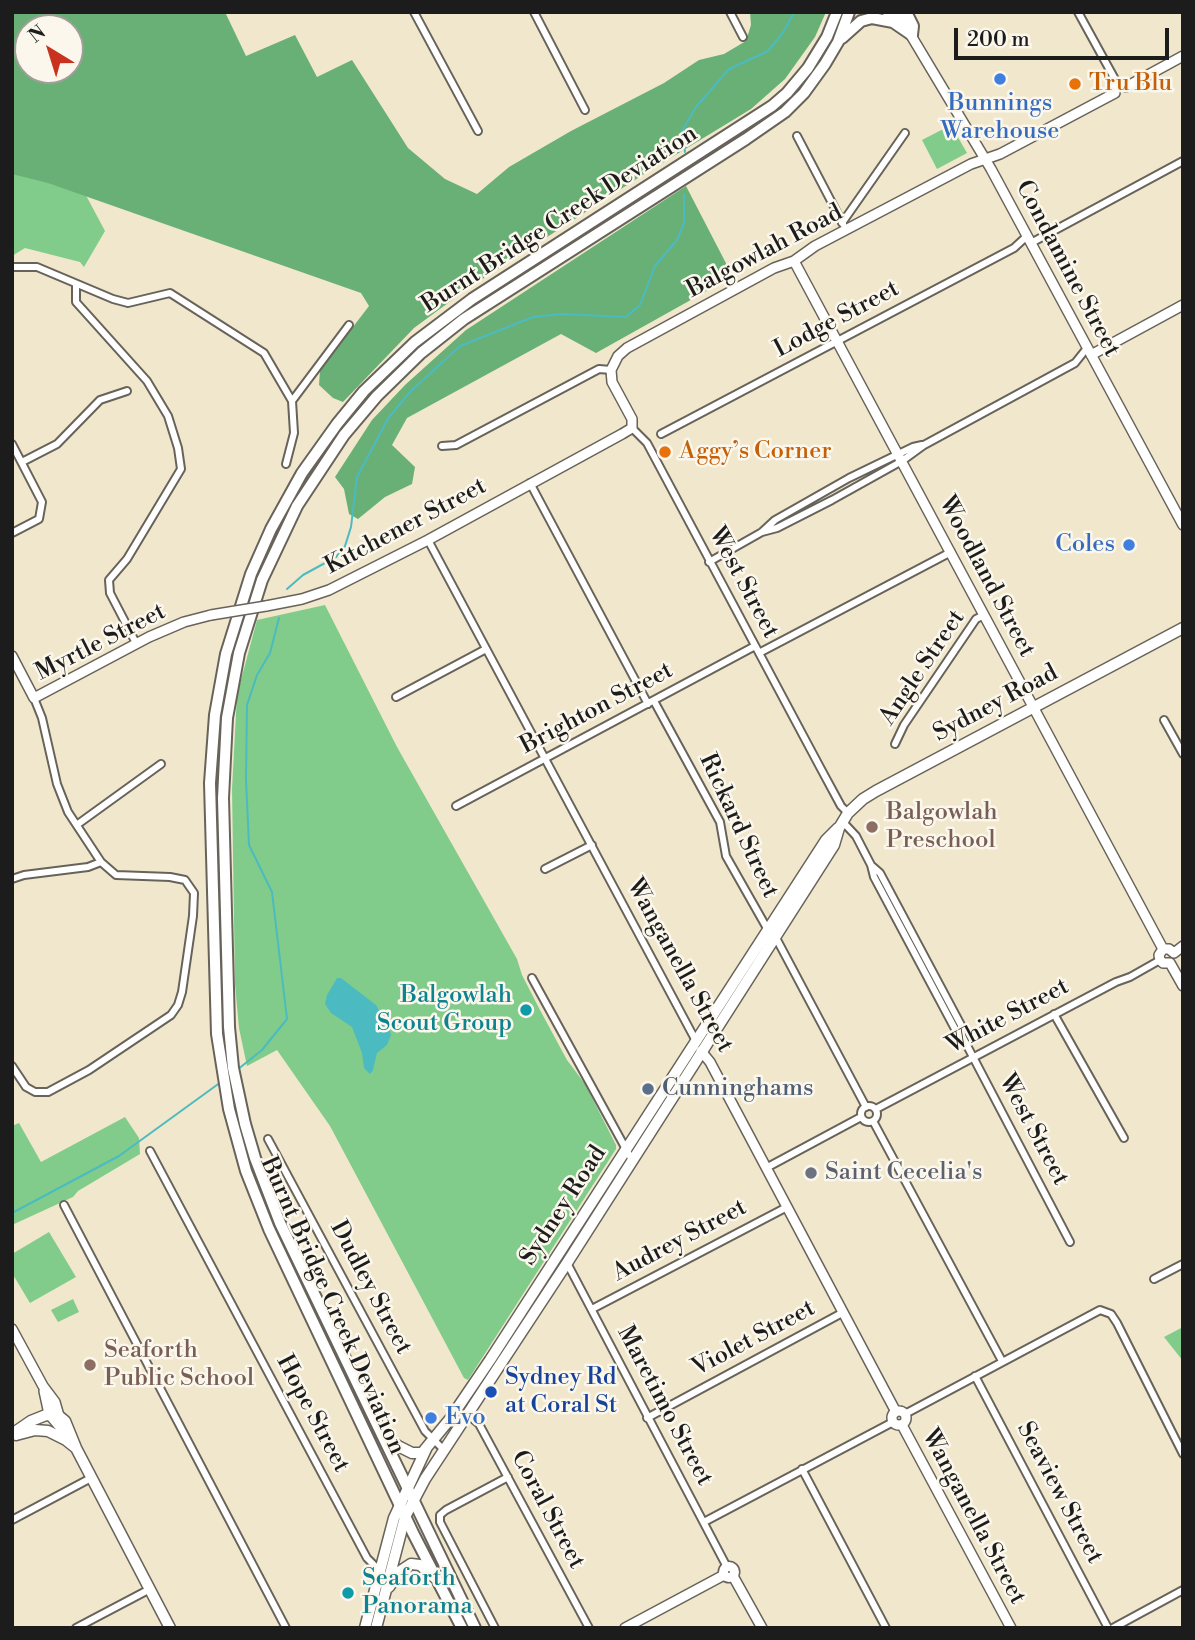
<!DOCTYPE html>
<html>
<head>
<meta charset="utf-8">
<style>
	body { margin:0 }
	#map { position:relative; width:1195px; height:1640px; overflow:hidden; background:#f1e7cc; font-family:"Libre Bodoni",serif }
	canvas { display:block }
	.frame { position:absolute; inset:0; border:14px solid #1c1c1c; pointer-events:none }
	.north { position:absolute; left:14px; top:14px; width:70px; height:70px; box-sizing:border-box; background:#fbf7ec; border:2px solid #a29f99; border-radius:50%; rotate:322deg; font-size:19px; font-weight:700; line-height:28px; text-align:center; color:#1c1c1c }
	.north::after { content:''; display:block; margin:auto; width:24px; height:32px; background:#c8321e; clip-path:polygon(50% 0,100% 100%,50% 72%,0 100%) }
	.scale { position:absolute; left:954px; top:28px; width:215px; height:32px; box-sizing:border-box; border:4px solid #1c1c1c; border-top:0; padding-left:9px; font-size:21px; line-height:24px; white-space:nowrap; color:#1c1c1c; -webkit-text-stroke:5px #fbf7ec; paint-order:stroke }
</style>
</head>
<body>
<div id="map">
<canvas width="1195" height="1640"></canvas>
<div class="frame"></div>
<div class="north">N</div>
<div class="scale">200 m</div>
</div>
<script>
const c = document.querySelector('canvas').getContext('2d');
c.lineJoin = 'round';
function fill(path, color) { c.fillStyle = color; c.fill(path, 'evenodd'); }
const shape = rows => new Path2D(rows.map(r => 'M' + r).join(''));
function strokePath(path, color, width, dash) { c.strokeStyle = color; c.lineWidth = width; c.lineCap = dash ? 'butt' : 'round'; c.setLineDash(dash || []); c.stroke(path); }
function write(font, color, halo, rows, align = 'center') {
  c.font = font + ' "Libre Bodoni",serif'; c.lineWidth = 5; c.setLineDash([]); c.textBaseline = 'middle'; c.strokeStyle = halo; c.fillStyle = color; for (const [text, x, y, turn = 0] of rows) {
    c.save(); c.translate(x, y); c.rotate((+turn || 0) * Math.PI / 180); c.textAlign = isNaN(turn) ? turn : align; if (halo) c.strokeText(text, 0, 0); c.fillText(text, 0, 0); c.restore();
  }
}
fill(shape([
	[951,125,967,153,937,169,922,140],
	[73,171,105,231,84,267,80,262,25,248,12,256,12,174],
	[325,605,397,747,517,959,522,975,540,1010,567,1060,585,1084,616,1145,616,1149,468,1380,464,1378,330,1126,277,1050,247,1066,239,1028,235,984,232,789,237,695,257,620],
	[125,1117,139,1138,140,1154,78,1191,73,1197,12,1225,12,1126,19,1123,41,1162],
	[49,1232,76,1277,30,1303,12,1273,12,1254],
	[73,1299,79,1312,58,1322,51,1310],
	[1183,1327,1183,1361,1164,1337]
]), '#81cc8a');
fill(shape([
	[225,12,246,56,295,35,317,77,352,60,408,148,445,179,477,194,509,167,571,131,664,83,699,60,724,54,746,41,751,25,750,12,826,12,815,37,785,79,751,109,641,176,467,289,414,328,343,402,333,398,319,385,320,370,369,306,361,293,48,183,12,174,12,13],
	[28,28,70,28,70,70,28,70],
	[686,186,730,271,705,292,596,353,561,334,407,418,392,445,415,467,412,484,385,497,358,519,349,514,344,489,335,477,372,420,405,385,466,330]
]), '#68b076');
fill(shape([
	[337,978,341,978,376,1005,389,1028,391,1035,387,1045,377,1053,373,1070,370,1074,364,1068,362,1053,352,1027,331,1013,325,1004,327,995]
]), '#4cbbc1');
strokePath(shape([
	[685,152,682,131,696,107,729,69,768,51,782,34,793,15,791,12],
	[287,589,303,575,336,557,345,546,351,527,357,477,389,417,411,391,460,346,533,317,562,314,626,317,640,305,655,266,677,240,684,223,684,194],
	[237,1070,262,1050,287,1019,272,892,249,845,246,779,247,705,257,675,270,653,279,618],
	[12,1213,119,1156,221,1082]
]), '#4cbbc1', 2);
const street = shape([
	[414,12,478,131],
	[534,12,585,110],
	[730,12,743,37],
	[1078,12,1117,83],
	[797,136,843,224],
	[842,223,905,133],
	[1031,243,1183,161],
	[12,267,37,267,113,299,128,303,170,293,264,353,292,401,294,433,286,464],
	[76,285,76,302,147,381,168,416,178,448,181,469,127,559,109,580,110,593,136,643],
	[292,401,349,325],
	[632,428,647,443,821,769,841,806,848,813],
	[661,434,1014,248,1027,236],
	[12,444,42,502,39,519,12,533],
	[442,446,456,445,599,369,611,370],
	[22,462,57,444,100,400,127,391],
	[530,483,648,704],
	[762,532,777,528,832,500,902,461,924,445,1075,363,1087,348],
	[428,540,696,1041],
	[709,562,762,532,775,520,849,478,913,447,922,445],
	[759,653,951,552],
	[396,697,486,649],
	[654,701,720,822,726,856,768,930],
	[1164,720,1183,754],
	[895,744,904,725,976,619,984,615],
	[456,806,755,646],
	[842,821,856,836,871,865,874,877,955,1029,962,1036,1070,1242],
	[78,824,161,764],
	[872,866,880,873,961,1025,962,1036],
	[545,869,592,845],
	[12,879,24,875,88,867,101,862],
	[775,936,866,1107],
	[532,978,632,1160],
	[1054,1014,1124,1138],
	[12,1066,26,1087,35,1092,48,1092,89,1070,171,1015,178,1005,182,992,193,916,194,893,185,880,170,877,116,875,101,862,68,812,57,784,42,718,34,698],
	'861 1114a8 8 0 1 1 16 0a8 8 0 1 1-16 0Z',
	[876,1109,1116,982,1130,977,1160,960],
	[873,1121,1002,1361],
	[268,1139,425,1431,444,1450],
	[150,1151,367,1558,381,1572],
	[766,1168,861,1117],
	[64,1205,286,1628],
	[567,1263,727,1567],
	[1154,1279,1183,1264],
	[592,1309,787,1207],
	[975,1376,1108,1628],
	[467,1414,479,1424,589,1628],
	[905,1414,1100,1310,1111,1314,1117,1323,1183,1454],
	[647,1418,842,1313],
	[802,1469,886,1628],
	[12,1520,91,1478],
	[704,1522,893,1422],
	[76,1628,150,1589],
	[495,1628,440,1522,440,1515,446,1510,508,1477],
	[1113,1628,1183,1590]
]);
const secondary = shape([
	[887,12,901,24],
	[897,12,991,169,1183,525],
	[1126,87,1183,56],
	[1115,93,1114,87,1117,83,1123,83,1126,87],
	[794,261,1163,949],
	[1091,355,1183,305],
	[266,606,302,599,329,590,428,540,622,434,632,428,632,419,612,382,611,370,618,356,627,348,774,268,794,261,815,246,971,164,1000,154,1115,93],
	[12,656,34,698,149,637,184,622,211,615],
	[1163,949,1159,955,1160,960,1163,963,1170,963],
	[1163,949,1169,949,1174,953],
	[1174,953,1183,946],
	[1170,963,1183,986],
	[701,1051,710,1062,896,1412],
	[12,1329,43,1386,55,1402,59,1416],
	[44,1391,49,1414,64,1432,66,1440],
	'892 1418a7 7 0 1 1 14 0a7 7 0 1 1-14 0Z',
	[902,1425,1011,1628],
	'723.5 1572a5.5 5.5 0 1 1 11 0a5.5 5.5 0 1 1-11 0Z',
	[733,1576,762,1628],
	[625,1628,724,1575]
]);
const primary = shape([
	[12,1434,31,1421,46,1415,59,1416,65,1421,76,1448,170,1628],
	[382,1434,398,1446,412,1453,422,1453,426,1448],
	[16,1435,35,1430,48,1431,66,1440,76,1448],
	[389,1587,399,1572,411,1564,420,1565,435,1578],
	[365,1628,394,1518,427,1447,450,1419,490,1360,826,840,838,828],
	[376,1628,405,1517,425,1479,567,1263,834,845,839,828,848,813,863,799,876,791,1183,628]
]);
const highway = shape([
	[906,12,913,26,912,35],
	[842,38,861,21,872,18,893,22,912,35],
	[462,1628,413,1533,269,1229,246,1171,229,1109,217,1034,210,783,215,715,226,654,251,574,271,529,302,473,337,424,364,391,415,342,472,299,772,106,787,93,808,68,827,37,837,12],
	[475,1628,280,1223,255,1158,245,1124,233,1068,229,1027,223,798,227,718,239,653,262,580,297,506,344,435,377,396,421,353,464,319,746,139,785,112,804,93,825,64,838,42,849,12]
]);
strokePath(street, '#67635a', 10);
strokePath(secondary, '#67635a', 12);
strokePath(primary, '#67635a', 13);
strokePath(highway, '#67635a', 14);
strokePath(street, '#fff', 6);
strokePath(secondary, '#fff', 9);
strokePath(primary, '#fff', 10);
strokePath(highway, '#fff', 10);
const secondaryBridge = shape([
	[211,615,266,606]
]);
strokePath(secondaryBridge, '#67635a', 12, []);
strokePath(secondaryBridge, '#fff', 9);
for (const [x, y, r, color] of [
	[1000,79,7,"#3f7fe0"],
	[1075,84,7,"#e8710a"],
	[665,452,7,"#e8710a"],
	[1129,545,7,"#3f7fe0"],
	[872,827,7,"#8d6e63"],
	[526,1010,7,"#0f9aa8"],
	[648,1089,7,"#5c6f8a"],
	[811,1173,7,"#6b7280"],
	[90,1365,7,"#8d6e63"],
	[491,1392,7,"#1a4fb4"],
	[431,1418,7,"#3f7fe0"],
	[348,1593,7,"#0f9aa8"]
]) { const dot = new Path2D(); dot.arc(x, y, r, 0, 2 * Math.PI); c.fillStyle = color; c.fill(dot); strokePath(dot, '#fbf7ec', 2.5); }
write('24px', '#c56008', '#fbf7ec', [
	["Tru Blu",1089,84],
	["Aggy’s Corner",679,452]
], 'left');
write('24px', '#366cbe', '#fbf7ec', [
	["Bunnings",1000,104],
	["Warehouse",1000,132],
	["Coles",1115,545,"right"],
	["Evo",445,1418,"left"]
]);
write('24px', '#1c1c1c', '#fbf7ec', [
	["Burnt Bridge Creek Deviation",560,220,-33],
	["Balgowlah Road",765,252,-28],
	["Condamine Street",1067,269,62],
	["Lodge Street",837,320,-28],
	["Kitchener Street",406,527,-28],
	["Woodland Street",986,577,62],
	["West Street",743,583,62],
	["Myrtle Street",101,643,-27],
	["Angle Street",923,668,-56],
	["Sydney Road",996,704,-28],
	["Brighton Street",597,709,-28],
	["Rickard Street",738,826,65],
	["Wanganella Street",679,966,61],
	["White Street",1008,1017,-28],
	["West Street",1033,1130,62],
	["Sydney Road",564,1206,-57],
	["Audrey Street",680,1241,-28],
	["Dudley Street",370,1288,62],
	["Burnt Bridge Creek Deviation",332,1306,66],
	["Violet Street",754,1339,-28],
	["Maretimo Street",664,1406,62],
	["Hope Street",312,1414,62],
	["Seaview Street",1059,1493,62],
	["Coral Street",547,1510,62],
	["Wanganella Street",973,1517,62]
]);
write('24px', '#785e54', '#fbf7ec', [
	["Balgowlah",886,813],
	["Preschool",886,841],
	["Seaforth",104,1351],
	["Public School",104,1379]
], 'left');
write('24px', '#0d838f', '#fbf7ec', [
	["Balgowlah",512,996],
	["Scout Group",512,1024],
	["Seaforth",362,1579,"left"],
	["Panorama",362,1607,"left"]
], 'right');
write('24px', '#4e5e75', '#fbf7ec', [
	["Cunninghams",662,1089]
], 'left');
write('24px', '#5b616d', '#fbf7ec', [
	["Saint Cecelia's",825,1173]
], 'left');
write('24px', '#164399', '#fbf7ec', [
	["Sydney Rd",505,1378],
	["at Coral St",505,1406]
], 'left');
</script>
</body>
</html>
